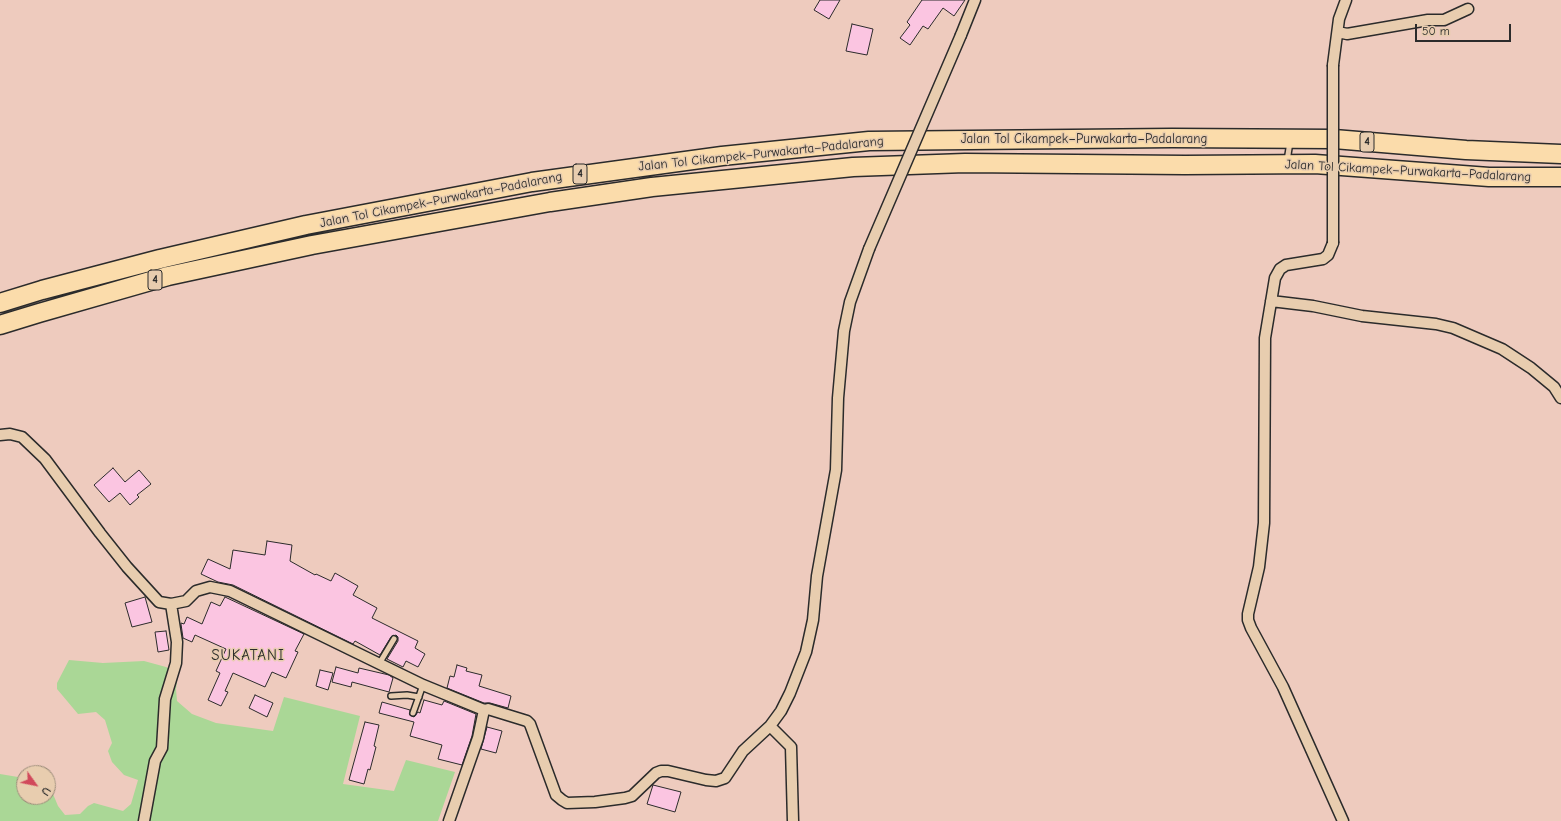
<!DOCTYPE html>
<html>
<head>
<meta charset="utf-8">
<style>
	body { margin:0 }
	#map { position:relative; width:1561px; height:821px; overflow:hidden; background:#eecbbe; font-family:"Comic Neue",sans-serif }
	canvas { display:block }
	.north { position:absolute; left:16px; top:765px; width:40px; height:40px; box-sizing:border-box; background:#e8cdaf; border:1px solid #9c8c7a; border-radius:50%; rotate:123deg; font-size:11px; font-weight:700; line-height:16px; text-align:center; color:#2b2b2b }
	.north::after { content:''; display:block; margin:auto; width:14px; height:18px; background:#d1495b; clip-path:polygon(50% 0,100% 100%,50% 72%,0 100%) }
	.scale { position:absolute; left:1415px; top:24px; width:96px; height:18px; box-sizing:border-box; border:2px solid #2b2b2b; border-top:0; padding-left:5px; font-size:12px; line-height:14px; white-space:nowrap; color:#2b2b2b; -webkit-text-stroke:3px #e8cdaf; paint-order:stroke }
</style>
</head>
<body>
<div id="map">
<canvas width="1561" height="821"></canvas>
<div class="north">U</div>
<div class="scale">50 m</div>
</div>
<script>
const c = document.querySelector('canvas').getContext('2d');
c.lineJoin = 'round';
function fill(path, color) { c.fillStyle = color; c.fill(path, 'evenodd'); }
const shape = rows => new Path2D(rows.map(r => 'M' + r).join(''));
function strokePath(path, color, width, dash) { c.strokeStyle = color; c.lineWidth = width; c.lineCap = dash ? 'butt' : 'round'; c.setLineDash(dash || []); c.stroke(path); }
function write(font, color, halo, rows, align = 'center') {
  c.font = font + ' "Comic Neue",sans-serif'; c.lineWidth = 3; c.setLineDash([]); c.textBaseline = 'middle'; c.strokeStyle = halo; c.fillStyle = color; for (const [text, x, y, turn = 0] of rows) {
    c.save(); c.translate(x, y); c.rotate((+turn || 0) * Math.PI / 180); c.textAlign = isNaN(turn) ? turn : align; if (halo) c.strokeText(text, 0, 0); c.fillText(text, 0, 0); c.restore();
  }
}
fill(shape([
	[69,660,103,663,144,661,166,667,178,674,176,689,177,701,192,714,216,723,273,731,284,697,360,716,343,784,394,791,406,760,455,772,438,821,0,821,0,774,24,778,24,797,48,797,48,782,58,806,65,815,80,814,88,806,94,803,123,811,131,804,138,780,124,775,112,762,108,751,112,743,105,720,96,712,78,714,57,689,57,683]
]), '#aad796');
const building = shape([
	[820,0,840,0,829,19,814,10,820,0],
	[922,0,965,0,954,16,943,8,928,29,923,26,910,45,900,38,910,25,907,22,922,0],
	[852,24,873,29,867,55,846,51,852,24],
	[113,468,125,482,139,470,151,484,137,495,139,497,130,505,120,493,109,502,94,485,113,468],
	[267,541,292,545,290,561,315,575,316,574,331,581,335,573,358,586,353,595,377,608,372,618,418,641,415,648,425,654,418,667,406,661,403,667,387,659,398,641,398,637,396,635,391,637,380,655,355,641,353,644,233,585,218,582,201,574,208,559,230,569,233,550,265,555,267,541],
	[145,597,152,622,132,627,125,603,145,597],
	[225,597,304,634,295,651,298,652,286,678,272,672,265,687,233,673,225,691,228,692,221,706,208,700,220,673,216,671,226,649,195,635,192,642,183,638,181,624,181,623,184,624,187,617,202,624,211,602,220,606,225,597],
	[166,631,169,650,158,652,155,632,166,631],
	[457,665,467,668,466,671,482,675,479,686,511,696,508,708,490,703,484,703,447,688,450,676,454,677,457,665],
	[336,667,358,673,359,668,389,675,393,678,389,692,352,682,351,687,332,682,336,667],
	[320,670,333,673,328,690,316,686,320,670],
	[255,695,273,703,267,717,249,708,255,695],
	[424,700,442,705,444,701,476,714,472,736,462,765,438,759,442,745,410,736,414,722,379,713,382,702,410,710,410,715,414,717,418,712,420,713,424,700],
	[365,722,379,725,374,746,376,747,370,770,368,769,364,784,349,780,365,722],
	[487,727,502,731,496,753,481,749,487,727],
	[653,785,681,792,675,812,647,804,653,785]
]);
fill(building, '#fbc5e1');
strokePath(building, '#2b2b2b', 1);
const service = shape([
	[1287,161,1290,142],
	[379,664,394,639],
	[391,696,407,695,419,697],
	[413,713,423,685]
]);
const minor = shape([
	[1338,32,1347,34,1428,20,1444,20,1468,9],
	[961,35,975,0],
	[1333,65,1339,19,1346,0],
	[1333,243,1328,255,1323,259,1286,265,1280,269,1275,278,1265,338,1264,523,1259,567,1248,614,1248,620,1251,628,1283,687,1343,821],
	[1271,301,1313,306,1362,316,1436,324,1453,328,1502,349,1531,368,1554,387,1561,398],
	[0,435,10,434,22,437,45,459,100,533,127,567,159,602,171,604,177,642,176,663,165,699,162,748,155,761,144,821],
	[171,604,186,601,196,591,210,587,230,591,423,685,484,710,488,709,527,721,530,724,556,795,562,800,567,803,595,802,625,798,632,796,656,773,661,771,668,771,706,780,716,781,725,778,743,751,770,726,781,711,790,693,806,652,813,620,817,576,836,470,838,398,844,331,850,302,869,249],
	[770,726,791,747,793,821],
	[449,821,478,738,484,710]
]);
const motorway = shape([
	[0,303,42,290,160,259,306,225,532,182,722,156,869,141,1172,138,1334,139,1466,150,1561,154],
	[0,325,39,313,168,276,312,245,550,202,652,187,853,167,965,163,1185,165,1315,164,1489,177,1561,177]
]);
strokePath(service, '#2b2b2b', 8);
strokePath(minor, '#2b2b2b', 13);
strokePath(motorway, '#2b2b2b', 21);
strokePath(service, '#e8cdaf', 5);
strokePath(minor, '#e8cdaf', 10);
strokePath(motorway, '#fbdcab', 18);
const minorBridge = shape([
	[1333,243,1333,65],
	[869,249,961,35]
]);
strokePath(minorBridge, '#2b2b2b', 13, []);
strokePath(minorBridge, '#e8cdaf', 10);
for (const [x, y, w] of [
	[1367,142,14],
	[580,174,14],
	[155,280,14]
]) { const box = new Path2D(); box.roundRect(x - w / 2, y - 10, w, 20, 3); c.fillStyle = '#e8cdaf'; c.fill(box); strokePath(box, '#2b2b2b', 1); }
write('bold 12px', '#2b2b2b', null, [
	["4",1367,142],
	["4",580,174],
	["4",155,280]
]);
write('13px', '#2b2b2b', '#e8cdaf', [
	["Jalan Tol Cikampek–Purwakarta–Padalarang",1084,139],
	["Jalan Tol Cikampek–Purwakarta–Padalarang",761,154,-6],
	["Jalan Tol Cikampek–Purwakarta–Padalarang",1408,171,3],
	["Jalan Tol Cikampek–Purwakarta–Padalarang",441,200,-11]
]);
c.letterSpacing = '1px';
write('15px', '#2b2b2b', '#e8cdaf', [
	["SUKATANI",248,656]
]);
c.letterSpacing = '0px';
</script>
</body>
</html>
